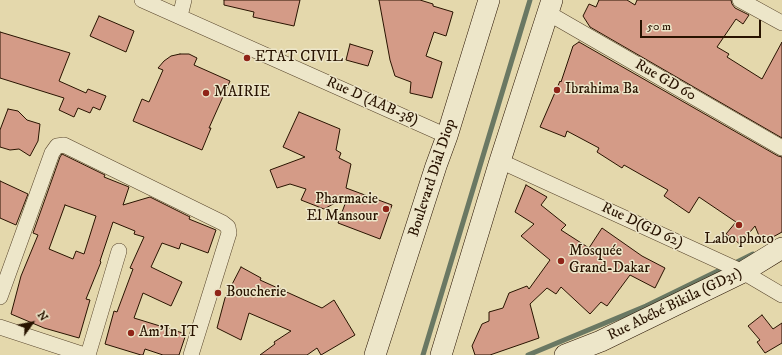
<!DOCTYPE html>
<meta charset="utf-8">
<style>
body{margin:0}
#map{position:relative;width:782px;height:355px;overflow:hidden;background:#e4d8ac;font-family:"IM FELL DW Pica",serif}
canvas{display:block}
.north{position:absolute;left:12px;top:303px;width:40px;height:40px;-webkit-text-stroke:3px #ede6c9;paint-order:stroke;rotate:57deg;font-size:11px;font-weight:700;line-height:16px;text-align:center;color:#281300}
.north::after{content:'';display:block;margin:auto;width:14px;height:18px;background:#281300;clip-path:polygon(50% 0,100% 100%,50% 72%,0 100%)}
.scale{position:absolute;left:640px;top:20px;width:121px;height:18px;box-sizing:border-box;border:2px solid #281300;border-top:0;padding-left:5px;font-size:12px;line-height:14px;white-space:nowrap;color:#281300;-webkit-text-stroke:3px #ede6c9;paint-order:stroke}
</style>
<div id="map">
<canvas width="782" height="355"></canvas>
<div class="north">N</div>
<div class="scale">50 m</div>
</div>
<script>
const ctx = document.querySelector('canvas').getContext('2d');
ctx.lineJoin = 'round';
function poly(rows) {
  const path = new Path2D();
  for (const r of rows) {
    path.moveTo(r[0], r[1]);
    for (let i = 2; i < r.length; i += 2) path.lineTo(r[i], r[i + 1]);
  }
  return path;
}
function stroke(path, color, width, dash) {
  ctx.strokeStyle = color;
  ctx.lineWidth = width;
  ctx.lineCap = dash ? 'butt' : 'round';
  ctx.setLineDash(dash || []);
  ctx.stroke(path);
}
function paint(path, color) {
  ctx.fillStyle = color;
  ctx.fill(path, 'evenodd');
}
function drawText(font, color, halo, rows, align = 'center') {
  ctx.font = font + ' "IM FELL DW Pica",serif';
  ctx.lineWidth = 3;
  ctx.setLineDash([]);
  ctx.textBaseline = 'middle';
  ctx.strokeStyle = halo;
  ctx.fillStyle = color;
  for (const [text, x, y, turn = 0] of rows) {
    ctx.save();
    ctx.translate(x, y);
    ctx.rotate((+turn || 0) * Math.PI / 180);
    ctx.textAlign = isNaN(turn) ? turn : align;
    if (halo) ctx.strokeText(text, 0, 0);
    ctx.fillText(text, 0, 0);
    ctx.restore();
  }
}
stroke(poly([
 [733,264,753,254],
 [423,355,530,0],
 [528,355,646,306,726,267]
]), '#6a7863', 5);
const building = poly([
 [224,0,300,0,294,26,253,17,254,12,224,5,224,0],
 [379,0,420,0,433,4,433,6,453,12,446,36,434,32,426,56,442,62,432,98,410,93,411,82,395,76,390,60,379,0],
 [599,0,627,0,635,5,637,0,731,0,732,4,735,8,749,15,743,24,736,19,717,47,729,54,727,57,762,79,782,42,782,138,590,27,583,16,589,4,596,7,599,0],
 [99,16,134,31,126,52,90,36,99,16],
 [0,32,70,53,59,81,86,93,88,89,106,96,100,110,93,107,90,113,78,108,74,117,59,110,64,98,0,78,0,32],
 [579,42,778,156,782,157,782,232,762,243,755,226,740,244,726,234,736,222,699,197,689,213,664,196,668,190,624,165,622,168,597,152,599,148,567,131,565,137,540,127,560,81,561,82,573,46,579,42],
 [350,44,373,51,368,66,346,60,350,44],
 [180,54,189,54,197,58,194,65,230,81,209,128,211,128,202,150,133,121,142,99,149,102,163,70,158,68,164,61,171,56,180,54],
 [8,109,18,111,27,120,40,124,38,141,30,156,19,149,10,150,0,147,0,130,8,109],
 [299,112,340,129,336,150,341,153,339,158,351,164,346,188,392,205,380,239,338,223,348,196,324,209,301,200,306,189,290,184,277,188,270,170,305,157,283,147,299,112],
 [62,154,105,175,104,177,129,187,123,205,150,197,190,217,189,219,216,230,208,253,181,243,179,249,162,243,151,267,182,282,171,306,143,293,134,318,186,334,179,355,163,355,145,349,143,355,141,355,105,344,114,311,117,312,133,269,130,268,144,237,134,234,135,231,113,222,100,261,101,262,86,299,90,300,79,338,44,328,11,314,21,276,38,235,33,233,60,157,62,154],
 [65,205,96,216,84,254,76,251,73,259,49,249,65,205],
 [0,181,28,194,16,225,0,218,0,181],
 [526,185,547,197,541,205,566,225,561,230,589,248,602,228,642,256,665,268,655,288,630,275,607,306,601,302,590,314,561,287,556,294,547,288,530,304,539,338,490,355,475,355,472,346,482,324,489,321,489,312,503,308,509,293,527,286,529,289,550,260,521,236,534,224,515,212,526,185],
 [241,267,261,278,260,280,322,308,334,300,355,335,321,355,317,348,307,355,260,355,275,344,274,342,291,331,249,313,241,340,217,328,225,298,241,267],
 [762,315,773,329,782,323,782,343,765,353,757,342,760,340,748,326,762,315]
]);
paint(building, '#d49b87');
stroke(building, '#281300', 1);
const street = poly([
 [142,0,447,136],
 [740,0,782,23],
 [548,13,782,148],
 [180,16,184,0],
 [500,161,743,272,782,295],
 [0,297,52,153,57,146,64,145,223,223,228,227,229,233,191,355],
 [0,327,85,355],
 [88,355,119,251]
]);
const secondary = poly([
 [375,355,436,166,447,136,489,0],
 [441,355,500,161,552,0],
 [565,355,601,341,743,272,782,248]
]);
stroke(street, '#57442b', 16);
stroke(secondary, '#281300', 22);
stroke(street, '#ede6c9', 15);
stroke(secondary, '#ede6c9', 21);
for (const [x, y, r, color] of [
 [247,58,4,"#8f2418"],
 [557,90,4,"#8f2418"],
 [206,93,4,"#8f2418"],
 [386,209,4,"#8f2418"],
 [739,225,4,"#8f2418"],
 [561,261,4,"#8f2418"],
 [218,293,4,"#8f2418"],
 [131,333,4,"#8f2418"]
]) {
  const dot = new Path2D();
  dot.arc(x, y, r, 0, 2 * Math.PI);
  ctx.fillStyle = color;
  ctx.fill(dot);
  stroke(dot, '#ede6c9', 1.5);
}
drawText('15px', '#281300', '#ede6c9', [
 ["ETAT CIVIL",255,58],
 ["Ibrahima Ba",565,90],
 ["MAIRIE",214,93],
 ["Pharmacie",378,200,"right"],
 ["El Mansour",378,217,"right"],
 ["Labo photo",739,240,"center"],
 ["Mosquée",569,252],
 ["Grand-Dakar",569,269],
 ["Boucherie",226,293],
 ["Am'In IT",139,333]
], 'left');
drawText('15px', '#281300', '#ede6c9', [
 ["Rue GD 60",665,81,30],
 ["Rue D (AAB-38)",372,102,24],
 ["Boulevard Dial Diop",433,178,-72],
 ["Rue D(GD 62)",642,226,25],
 ["Rue Abébé Bikila (GD31)",675,305,-26]
]);
</script>
